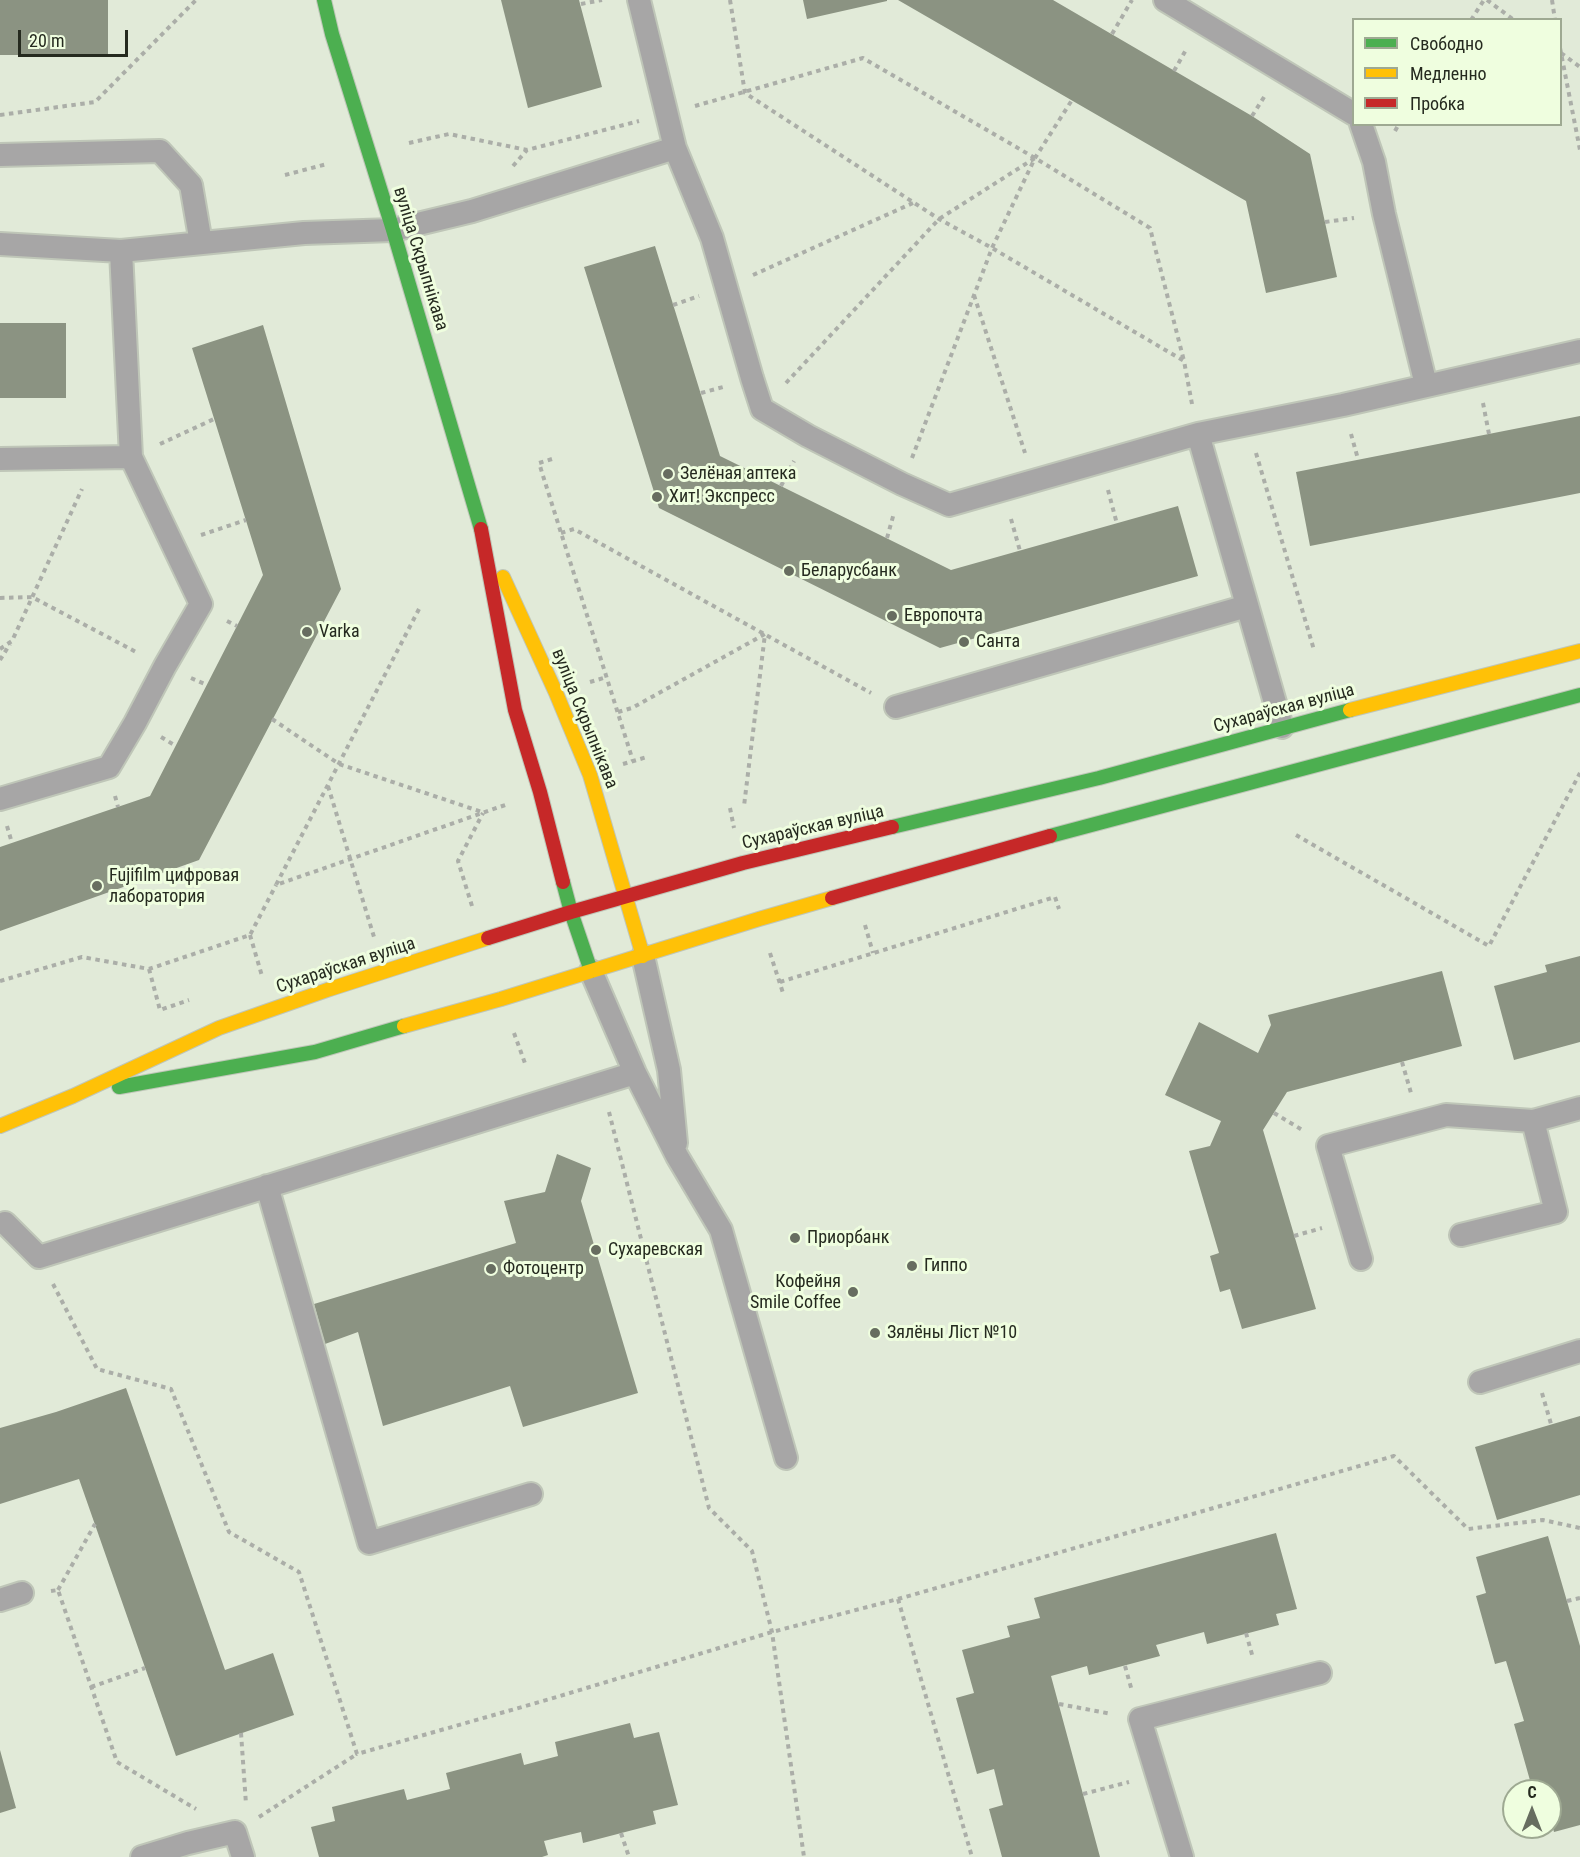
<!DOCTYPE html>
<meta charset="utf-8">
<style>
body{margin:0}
#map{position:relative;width:1580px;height:1857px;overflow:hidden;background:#e1ead8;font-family:"Roboto Condensed",sans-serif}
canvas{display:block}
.legend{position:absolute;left:1352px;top:18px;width:210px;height:108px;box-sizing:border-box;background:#effedf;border:2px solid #9ea992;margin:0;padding:8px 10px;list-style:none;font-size:18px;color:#252a1f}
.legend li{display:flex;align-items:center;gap:12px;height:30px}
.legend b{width:30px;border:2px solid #9ea992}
.north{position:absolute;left:1502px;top:1779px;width:60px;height:60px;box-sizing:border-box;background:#effedf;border:2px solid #9ea992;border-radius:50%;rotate:0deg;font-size:16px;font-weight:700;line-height:24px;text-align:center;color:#252a1f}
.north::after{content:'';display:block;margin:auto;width:21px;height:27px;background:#676d60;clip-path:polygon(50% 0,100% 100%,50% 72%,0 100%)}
.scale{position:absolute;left:18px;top:30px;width:110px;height:27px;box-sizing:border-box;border:3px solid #252a1f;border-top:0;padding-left:8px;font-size:18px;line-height:21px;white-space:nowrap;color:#252a1f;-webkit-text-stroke:4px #effedf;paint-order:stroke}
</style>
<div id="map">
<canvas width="1580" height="1857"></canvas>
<ul class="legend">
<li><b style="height:8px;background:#4caf50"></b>Свободно</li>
<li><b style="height:8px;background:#ffc107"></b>Медленно</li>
<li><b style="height:8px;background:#c62828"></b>Пробка</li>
</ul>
<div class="north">С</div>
<div class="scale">20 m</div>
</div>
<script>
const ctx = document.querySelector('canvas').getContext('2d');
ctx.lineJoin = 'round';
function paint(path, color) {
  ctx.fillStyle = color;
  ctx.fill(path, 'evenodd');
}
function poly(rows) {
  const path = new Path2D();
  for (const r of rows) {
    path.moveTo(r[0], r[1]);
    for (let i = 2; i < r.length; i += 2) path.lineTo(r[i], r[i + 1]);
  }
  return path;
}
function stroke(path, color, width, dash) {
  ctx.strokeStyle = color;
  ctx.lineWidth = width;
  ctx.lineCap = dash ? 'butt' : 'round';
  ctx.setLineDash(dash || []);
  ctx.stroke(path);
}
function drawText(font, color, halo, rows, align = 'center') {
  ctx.font = font + ' "Roboto Condensed",sans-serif';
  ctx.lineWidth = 6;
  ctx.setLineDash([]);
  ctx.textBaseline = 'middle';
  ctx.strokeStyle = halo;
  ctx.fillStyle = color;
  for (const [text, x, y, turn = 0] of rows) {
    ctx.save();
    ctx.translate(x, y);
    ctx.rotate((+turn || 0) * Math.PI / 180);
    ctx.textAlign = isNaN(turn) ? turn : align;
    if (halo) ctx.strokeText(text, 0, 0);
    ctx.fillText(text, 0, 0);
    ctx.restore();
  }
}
paint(poly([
 [0,0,108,0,108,55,0,55],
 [501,0,579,0,602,87,528,108],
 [803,0,887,0,887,1,807,19],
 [898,0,1053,0,1252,116,1310,154,1337,277,1266,293,1246,201],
 [655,246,720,456,951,570,1178,506,1198,576,940,648,659,508,584,267],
 [0,323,66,323,66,398,0,398],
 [263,325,341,589,199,860,0,931,0,847,150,796,263,575,192,348],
 [1580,416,1580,493,1310,546,1296,472],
 [1580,956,1580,1042,1514,1060,1494,986,1547,972,1545,965],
 [1442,971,1462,1046,1287,1092,1263,1130,1316,1309,1242,1329,1230,1289,1220,1292,1210,1256,1219,1253,1189,1151,1210,1146,1221,1121,1165,1095,1199,1022,1258,1053,1271,1025,1268,1015],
 [557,1154,591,1168,581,1201,638,1393,523,1427,510,1386,383,1426,358,1332,325,1344,314,1304,516,1243,504,1201,545,1192],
 [126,1388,225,1670,273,1653,294,1715,176,1756,79,1479,0,1504,0,1428,56,1412],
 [1580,1416,1580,1495,1497,1520,1475,1447],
 [1276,1533,1297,1609,1276,1614,1279,1625,1207,1644,1204,1632,1156,1645,1160,1656,1089,1675,1087,1666,1051,1676,1100,1857,1002,1857,989,1809,1003,1805,994,1769,977,1774,956,1698,974,1693,962,1650,1010,1637,1007,1626,1040,1618,1034,1598],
 [1548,1536,1580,1646,1580,1825,1554,1832,1550,1818,1550,1791,1533,1791,1514,1724,1524,1721,1506,1661,1495,1664,1476,1596,1486,1593,1476,1557],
 [630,1723,634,1738,659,1732,678,1805,653,1811,656,1824,583,1843,581,1832,544,1841,548,1855,542,1857,319,1857,311,1827,335,1821,332,1807,404,1789,407,1800,450,1789,446,1773,521,1753,524,1765,558,1756,555,1742],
 [0,1750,16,1808,0,1813]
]), '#8b9382');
const lane = poly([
 [1165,0,1354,114],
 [1361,124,1374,162,1384,214,1426,385],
 [675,148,712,238,752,378,762,409,808,436,902,484,949,505,1198,434,1343,405,1580,351],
 [0,155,160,151,191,185,201,243],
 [0,244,121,251,304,233,393,230,472,211,675,148,639,0],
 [1198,434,1282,727],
 [0,459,131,457],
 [896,707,1247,606],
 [0,799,109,767,135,723,165,666,201,604,131,457,121,251],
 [643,956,669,1070,676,1143],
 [591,971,635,1073,677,1156,721,1230,786,1458],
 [267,1186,369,1543,531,1494],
 [5,1223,39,1257,635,1073],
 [1461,1235,1556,1212,1533,1121],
 [1361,1259,1328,1146,1446,1115,1533,1121,1580,1108],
 [1480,1382,1580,1351],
 [0,1600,22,1593],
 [142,1857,188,1843,235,1832,243,1857],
 [1182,1857,1140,1719,1320,1673]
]);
const fast = poly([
 [324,0,332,34,393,230,481,529],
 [892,827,1099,778,1350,710],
 [1050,836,1580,695],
 [563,882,571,912,591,971],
 [119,1087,315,1052,404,1026]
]);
const slow = poly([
 [503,577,556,693,590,775,643,956],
 [1350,710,1580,651],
 [404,1026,501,999,759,919,832,898],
 [0,1126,73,1096,219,1028,330,989,488,938]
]);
const jam = poly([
 [481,529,515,710,540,792,563,882],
 [832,898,1050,836],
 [488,938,571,912,743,863,892,827]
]);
stroke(lane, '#bfc6b8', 26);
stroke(fast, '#bfc6b8', 16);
stroke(slow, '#bfc6b8', 16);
stroke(jam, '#bfc6b8', 16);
stroke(poly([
 [730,0,745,93,939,219,992,248,1184,361,1192,404],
 [1487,0,1514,20],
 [1552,0,1555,20],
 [581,4,602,0],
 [1471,20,1484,0],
 [1112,34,1132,0],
 [1560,48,1580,150],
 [1561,53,1580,67],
 [1174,71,1187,48],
 [695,106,863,58,1035,158,1150,228,1184,361],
 [0,115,95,102,196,0],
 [1252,116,1266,94],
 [1395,131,1399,124],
 [409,143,449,134,527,150,639,121],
 [513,166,527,150],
 [285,175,327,164],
 [1325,222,1354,218],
 [753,275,913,203],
 [974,295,1025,453],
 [673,305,699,296],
 [786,383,939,219,1035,158],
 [701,393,723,387],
 [1483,403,1489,434],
 [1351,434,1358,459],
 [160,444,214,419],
 [1256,453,1314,650],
 [912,458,992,248,1035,158,1072,100],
 [552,459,539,463,633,761],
 [781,486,794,461],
 [1108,490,1117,524],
 [1011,519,1020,551],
 [561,533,574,529,871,693],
 [201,535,246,520],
 [887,538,894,513],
 [0,598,32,597,138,653],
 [419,609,276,885,508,804],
 [227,621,237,626],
 [0,649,12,641,82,489],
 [0,660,10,644],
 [191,678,207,685],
 [590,682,607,677],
 [618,712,632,708,765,634,744,806],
 [272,719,339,764,482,812],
 [161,737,176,746],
 [623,764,647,757],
 [328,786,374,937],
 [115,796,118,807],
 [730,808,734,828],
 [7,826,12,843],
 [1296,835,1489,946,1580,773],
 [472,906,458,861,483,813],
 [865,925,873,953],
 [250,935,262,976],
 [770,953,783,993],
 [149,969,160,1010,189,1000],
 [0,981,82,957,149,969,250,935,276,885],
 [780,982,1055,897,1059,909],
 [514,1033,526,1066],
 [1402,1062,1411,1093],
 [609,1112,709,1508,752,1551,772,1632,804,1857],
 [1274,1113,1304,1131],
 [1294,1236,1322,1228],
 [53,1284,97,1369,171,1389,229,1532,299,1572,357,1754,550,1699,772,1632,898,1599,1394,1456,1468,1529,1543,1520,1580,1528],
 [1542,1393,1551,1424],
 [58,1590,95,1524],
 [51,1591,58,1590,117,1762,196,1809],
 [898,1599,972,1857],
 [1567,1601,1580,1598],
 [1246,1633,1253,1658],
 [1125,1666,1132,1691],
 [91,1687,145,1668],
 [1059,1704,1112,1714],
 [241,1733,246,1804],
 [1083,1794,1129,1782],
 [259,1817,357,1754],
 [621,1833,629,1857]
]), '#abaea8', 4, [4.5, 4.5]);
stroke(lane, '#a7a6a6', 22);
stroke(fast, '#4caf50', 14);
stroke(slow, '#ffc107', 14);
stroke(jam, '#c62828', 14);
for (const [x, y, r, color] of [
 [668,474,6,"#676d60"],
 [657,497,6,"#676d60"],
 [789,571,6,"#676d60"],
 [892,616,6,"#676d60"],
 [307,632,6,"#676d60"],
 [964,642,6,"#676d60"],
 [97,886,6,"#676d60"],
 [795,1238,6,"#676d60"],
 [596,1250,6,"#676d60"],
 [912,1266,6,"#676d60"],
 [491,1269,6,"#676d60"],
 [853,1292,6,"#676d60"],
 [875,1333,6,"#676d60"]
]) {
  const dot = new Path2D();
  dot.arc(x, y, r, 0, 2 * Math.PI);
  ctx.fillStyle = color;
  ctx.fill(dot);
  stroke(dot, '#effedf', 2);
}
drawText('18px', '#252a1f', '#effedf', [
 ["вуліца Скрыпнікава",420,259,73],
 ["Сухараўская вуліца",1284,709,-15],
 ["вуліца Скрыпнікава",584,719,68],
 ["Сухараўская вуліца",813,828,-13],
 ["Сухараўская вуліца",346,966,-18]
]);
drawText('18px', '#252a1f', '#effedf', [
 ["Зелёная аптека",680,474],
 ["Хит! Экспресс",669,497],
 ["Беларусбанк",801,571],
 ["Европочта",904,616],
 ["Varka",319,632],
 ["Санта",976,642],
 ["Fujifilm цифровая",109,876],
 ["лаборатория",109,897],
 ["Приорбанк",807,1238],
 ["Сухаревская",608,1250],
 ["Гиппо",924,1266],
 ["Фотоцентр",503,1269],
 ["Кофейня",841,1282,"right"],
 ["Smile Coffee",841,1303,"right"],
 ["Зялёны Ліст №10",887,1333]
], 'left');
</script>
